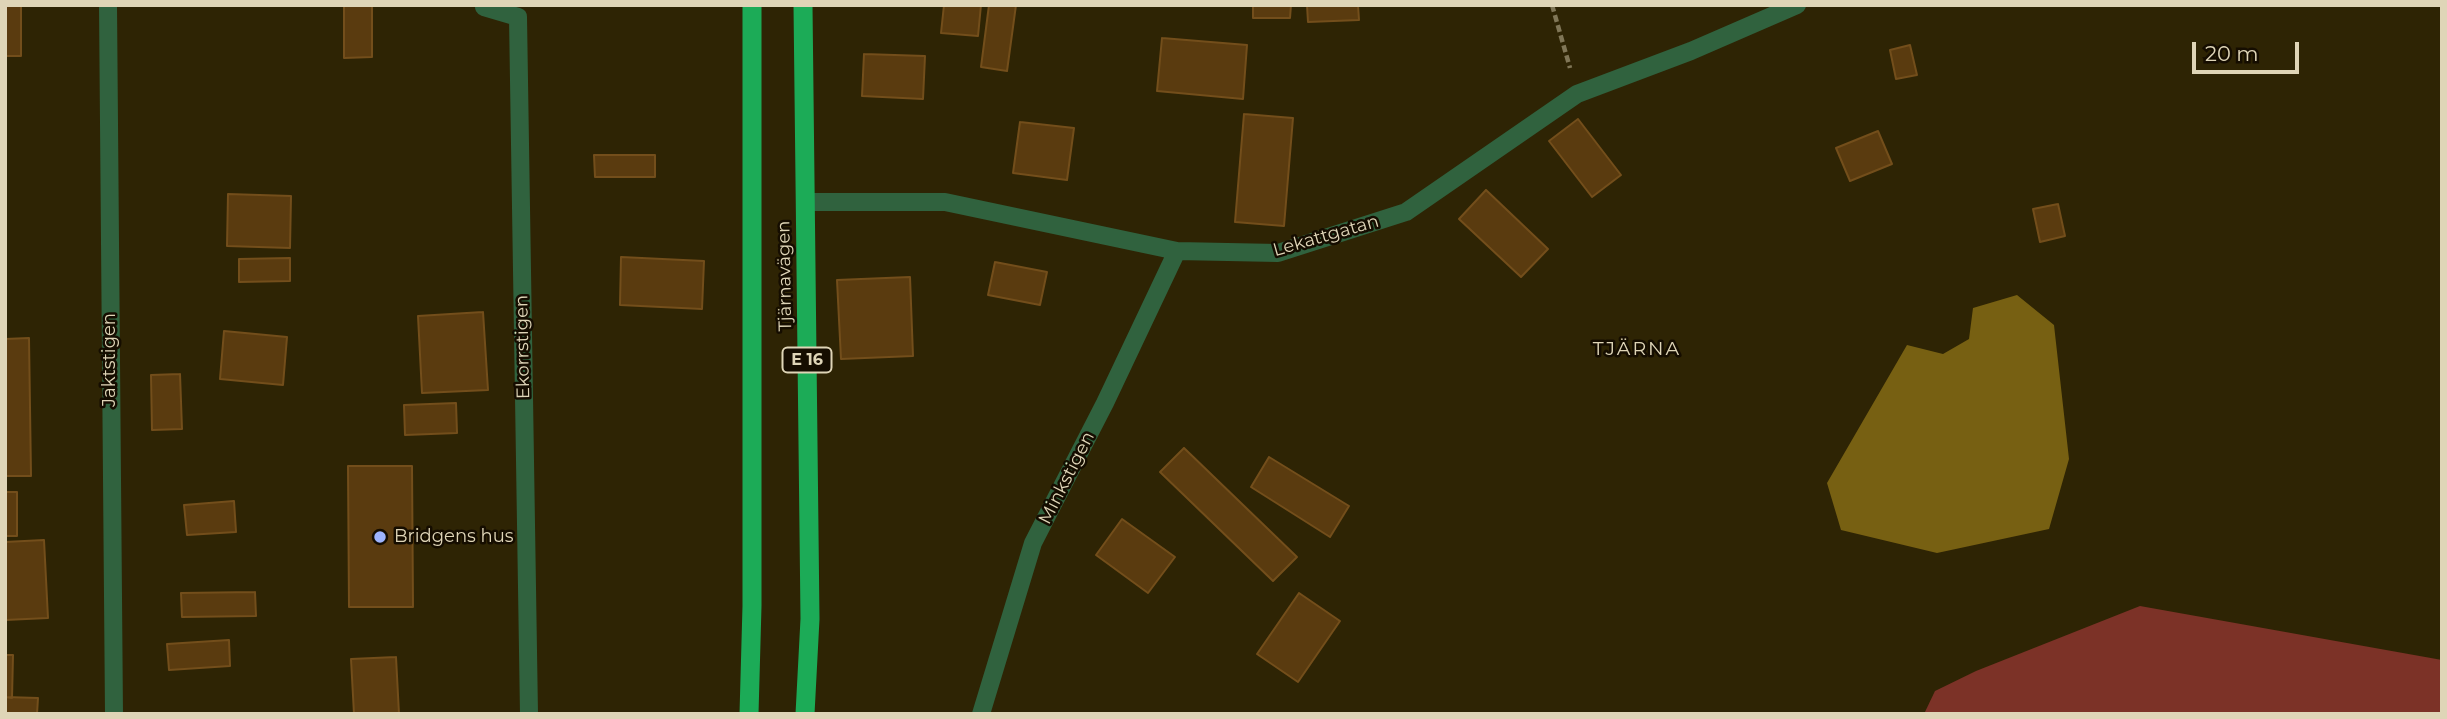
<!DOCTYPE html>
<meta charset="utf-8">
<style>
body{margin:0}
#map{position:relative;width:2447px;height:719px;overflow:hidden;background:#2e2404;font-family:Montserrat,sans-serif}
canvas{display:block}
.frame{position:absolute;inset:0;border:7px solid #dfd5b7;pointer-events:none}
.scale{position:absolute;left:2192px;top:42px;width:107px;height:32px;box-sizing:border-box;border:4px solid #dfd5b7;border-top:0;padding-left:9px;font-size:21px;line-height:24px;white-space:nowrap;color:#dfd5b7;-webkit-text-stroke:5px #150d00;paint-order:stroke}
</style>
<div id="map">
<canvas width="2447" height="719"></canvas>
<div class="frame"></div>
<div class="scale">20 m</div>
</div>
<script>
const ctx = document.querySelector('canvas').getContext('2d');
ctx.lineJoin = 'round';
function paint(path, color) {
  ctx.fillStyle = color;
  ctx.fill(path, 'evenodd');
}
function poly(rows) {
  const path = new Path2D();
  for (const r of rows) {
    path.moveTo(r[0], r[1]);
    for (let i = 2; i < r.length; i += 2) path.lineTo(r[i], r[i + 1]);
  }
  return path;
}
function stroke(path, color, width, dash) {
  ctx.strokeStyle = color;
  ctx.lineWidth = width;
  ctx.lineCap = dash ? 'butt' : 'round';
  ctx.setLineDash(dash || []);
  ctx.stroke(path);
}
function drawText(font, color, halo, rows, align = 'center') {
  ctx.font = font + ' Montserrat,sans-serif';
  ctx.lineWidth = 5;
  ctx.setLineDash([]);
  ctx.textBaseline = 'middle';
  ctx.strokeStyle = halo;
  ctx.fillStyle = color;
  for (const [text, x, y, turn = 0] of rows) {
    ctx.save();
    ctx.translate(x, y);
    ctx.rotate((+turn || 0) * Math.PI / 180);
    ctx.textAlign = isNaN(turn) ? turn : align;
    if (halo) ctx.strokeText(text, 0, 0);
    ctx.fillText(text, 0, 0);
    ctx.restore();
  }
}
paint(poly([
 [2140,606,2442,660,2442,714,1924,714,1935,691,1976,671]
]), '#7c3227');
paint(poly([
 [2017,295,2054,325,2069,459,2049,529,1937,553,1841,530,1827,483,1907,345,1943,354,1969,339,1973,308]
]), '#776012');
const building = poly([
 [5,5,21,5,21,56,5,56,5,5],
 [344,5,372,5,372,57,344,58,344,5],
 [944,5,981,5,978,36,941,33,944,5],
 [989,5,1016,5,1007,71,981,67,989,5],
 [1253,5,1291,5,1290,18,1253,18,1253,5],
 [1307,5,1358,5,1359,20,1308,22,1307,5],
 [1162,38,1247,45,1243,99,1157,91,1162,38],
 [1910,45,1917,75,1896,79,1890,50,1910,45],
 [864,54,925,56,923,99,862,96,864,54],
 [1244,114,1293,118,1284,226,1235,222,1244,114],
 [1578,119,1621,175,1592,197,1549,141,1578,119],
 [1020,122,1074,128,1067,180,1013,173,1020,122],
 [1878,131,1892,164,1850,181,1836,148,1878,131],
 [594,155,655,155,655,177,595,177,594,155],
 [1486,190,1548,249,1521,277,1459,219,1486,190],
 [228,194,291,196,290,248,227,246,228,194],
 [2058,204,2065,236,2040,242,2033,209,2058,204],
 [621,257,704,261,702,309,620,305,621,257],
 [290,258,290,281,239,282,239,259,290,258],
 [995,262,1047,272,1040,305,988,295,995,262],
 [910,277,913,356,841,359,837,280,910,277],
 [483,312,488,390,422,393,418,316,483,312],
 [224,331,287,337,283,385,220,379,224,331],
 [29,338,31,476,5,476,5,339,29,338],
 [180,374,182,429,152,430,151,375,180,374],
 [456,403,457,433,405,435,404,405,456,403],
 [1184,448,1297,557,1273,581,1160,472,1184,448],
 [1269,457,1349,506,1330,537,1251,487,1269,457],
 [348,466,412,466,413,607,349,607,348,466],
 [5,492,17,492,17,536,5,536,5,492],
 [234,501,236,532,187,535,184,505,234,501],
 [1122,519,1175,557,1148,593,1096,555,1122,519],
 [44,540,48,618,5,620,5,542,44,540],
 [255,592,256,616,182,617,181,593,255,592],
 [1299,593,1340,621,1298,682,1257,654,1299,593],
 [229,640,230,666,169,670,167,644,229,640],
 [5,655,13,655,12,698,5,697,5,655],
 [396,657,399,714,354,714,351,659,396,657],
 [5,697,38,698,37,714,5,714,5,697]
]);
paint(building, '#5a3b0f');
stroke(building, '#734e1b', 2);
stroke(poly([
 [1552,5,1570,68]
]), '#807657', 4.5, [7, 3.5]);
stroke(poly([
 [108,5,114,714],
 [484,7,518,17,529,714],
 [806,202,945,202,1177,251,1278,253,1406,212,1577,94,1691,51,1797,5],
 [981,714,1033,543,1105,403,1177,251]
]), '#30623e', 18);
stroke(poly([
 [803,5,810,619,805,714],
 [749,714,752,606,752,5]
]), '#1cab57', 19);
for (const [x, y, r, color] of [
 [380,537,7,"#9eb4fd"]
]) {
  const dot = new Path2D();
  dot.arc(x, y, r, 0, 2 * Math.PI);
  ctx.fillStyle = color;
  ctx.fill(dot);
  stroke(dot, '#150d00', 2.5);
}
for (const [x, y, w] of [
 [807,360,49]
]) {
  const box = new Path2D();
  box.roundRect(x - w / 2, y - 12.5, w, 25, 5);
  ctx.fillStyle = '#150d00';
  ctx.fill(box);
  stroke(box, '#dfd5b7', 2);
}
drawText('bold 16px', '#dfd5b7', null, [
 ["E 16",807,360]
]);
drawText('18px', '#dfd5b7', '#150d00', [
 ["Lekattgatan",1326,236,-16],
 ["Tjärnavägen",785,276,-91],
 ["Ekorrstigen",523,347,-91],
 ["Jaktstigen",110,360,-90],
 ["Minkstigen",1067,478,-63]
]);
drawText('18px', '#dfd5b7', '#150d00', [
 ["Bridgens hus",394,537]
], 'left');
ctx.letterSpacing = '2px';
drawText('19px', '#dfd5b7', '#150d00', [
 ["TJÄRNA",1637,349]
]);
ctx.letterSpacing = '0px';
</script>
